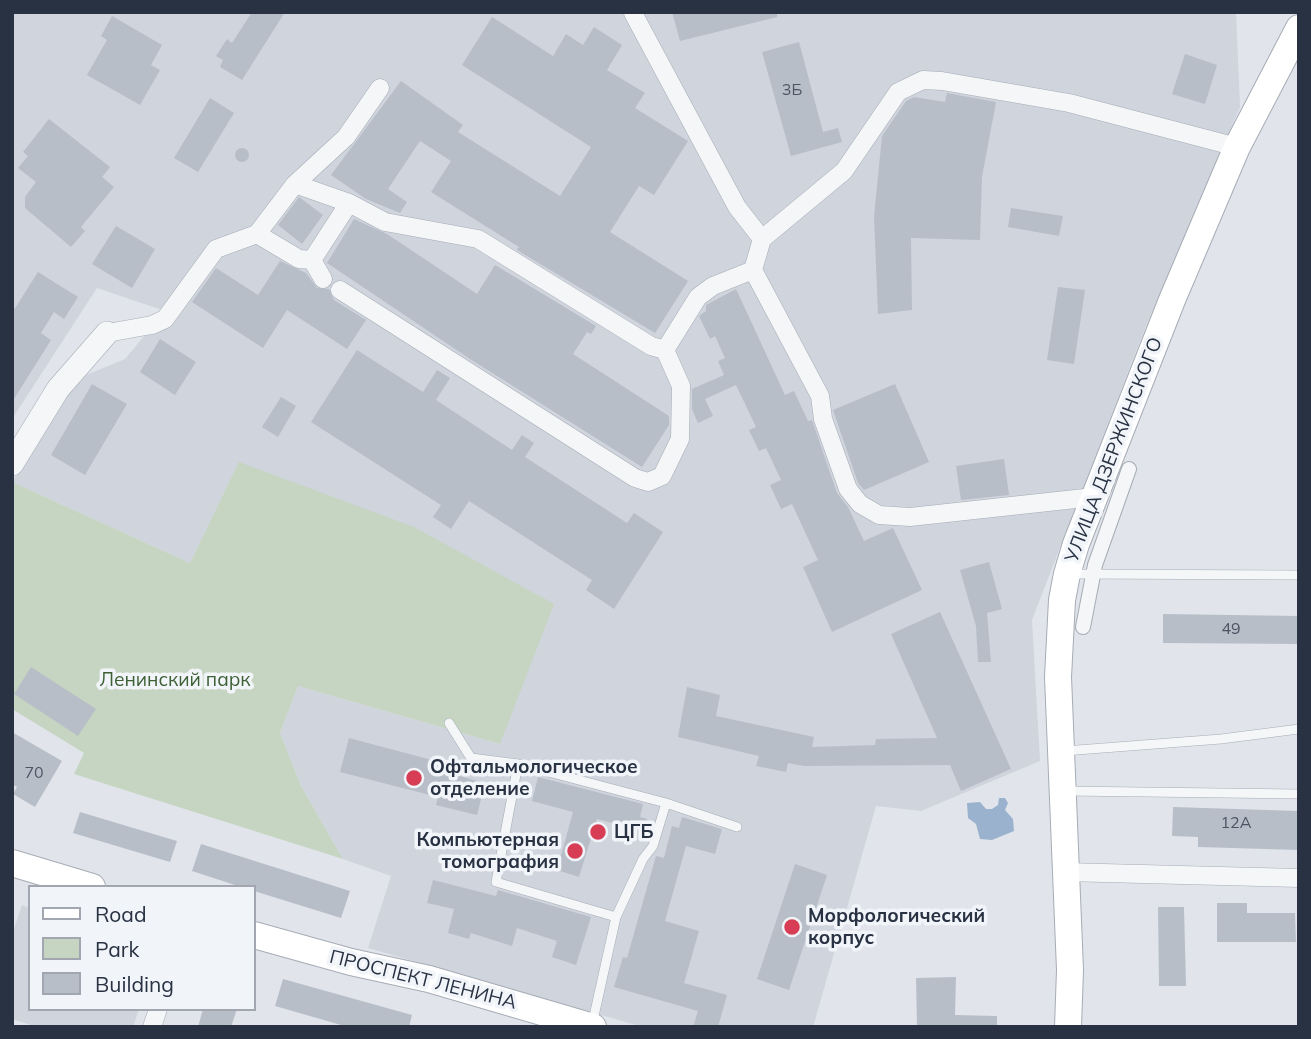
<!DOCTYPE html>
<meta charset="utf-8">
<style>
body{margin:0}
#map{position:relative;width:1311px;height:1039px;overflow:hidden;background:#e1e5eb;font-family:Mulish,sans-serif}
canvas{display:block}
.frame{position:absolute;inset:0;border:14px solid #283243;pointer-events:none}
.legend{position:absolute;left:28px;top:885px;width:228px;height:126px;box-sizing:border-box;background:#f1f4f8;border:2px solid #a1a6b0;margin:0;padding:9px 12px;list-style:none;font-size:21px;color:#283243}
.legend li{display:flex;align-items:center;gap:14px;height:35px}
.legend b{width:35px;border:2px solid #a1a6b0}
</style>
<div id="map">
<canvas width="1311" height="1039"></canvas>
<div class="frame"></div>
<ul class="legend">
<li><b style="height:9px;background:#fff"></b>Road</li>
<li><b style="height:19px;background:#c6d5c1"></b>Park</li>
<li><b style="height:19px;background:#b8bec8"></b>Building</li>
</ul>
</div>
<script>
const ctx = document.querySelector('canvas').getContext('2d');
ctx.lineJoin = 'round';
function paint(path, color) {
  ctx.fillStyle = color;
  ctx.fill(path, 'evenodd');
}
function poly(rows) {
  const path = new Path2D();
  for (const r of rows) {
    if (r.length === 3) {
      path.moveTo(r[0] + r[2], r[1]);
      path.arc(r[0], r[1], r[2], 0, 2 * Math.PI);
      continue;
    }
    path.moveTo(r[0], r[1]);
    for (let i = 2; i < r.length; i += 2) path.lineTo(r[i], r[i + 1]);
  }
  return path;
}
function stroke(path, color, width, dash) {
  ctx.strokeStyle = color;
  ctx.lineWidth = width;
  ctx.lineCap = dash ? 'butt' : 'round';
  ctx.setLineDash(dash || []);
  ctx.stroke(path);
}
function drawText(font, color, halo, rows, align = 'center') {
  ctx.font = font + ' Mulish,sans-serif';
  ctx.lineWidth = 7;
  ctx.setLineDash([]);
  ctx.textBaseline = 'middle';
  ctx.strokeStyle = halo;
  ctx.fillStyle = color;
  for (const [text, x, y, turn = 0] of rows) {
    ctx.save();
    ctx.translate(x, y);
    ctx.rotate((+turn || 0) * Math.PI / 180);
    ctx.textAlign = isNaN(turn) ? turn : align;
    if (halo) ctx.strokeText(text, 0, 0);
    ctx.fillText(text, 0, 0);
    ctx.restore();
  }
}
paint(poly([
 [12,12,1236,12,1240,107,1146,326,1032,620,1040,761,921,811,876,806,813,1027,643,1027,368,948,391,876,343,859,301,786,280,733,298,686,500,744,239,463,190,563,12,482,79,378,125,359,165,311,97,288,12,419],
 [22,905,30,908,30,1009,139,1009,133,1027,37,1027,12,1019,12,935]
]), '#cfd4dd');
paint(poly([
 [239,462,414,527,554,604,500,744,298,686,280,733,301,786,343,859,74,774,84,753,12,709,12,482,190,563]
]), '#c6d5c1');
paint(poly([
 [999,798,1005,798,1008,803,1005,810,1013,819,1014,831,992,840,980,839,976,824,968,818,967,803,980,802,986,809,992,809,998,805]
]), '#9ab2cd');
paint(poly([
 [252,12,285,12,242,80,220,67,223,60,216,56,227,39,232,43],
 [672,12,777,12,777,17,680,41],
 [112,16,162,45,151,65,160,70,140,105,87,75,107,40,101,36],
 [492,17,553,56,566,34,583,45,594,27,622,45,607,70,645,93,635,108,688,141,654,195,639,186,610,232,688,281,655,333,517,250,519,247,431,192,451,161,420,141,388,189,407,202,400,213,366,199,331,175,401,81,463,125,458,132,560,196,591,147,462,65],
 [799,42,823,132,838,128,842,142,791,156,762,52],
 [1185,54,1217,65,1205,104,1172,94],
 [947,93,996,102,982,177,980,240,911,238,912,310,878,314,874,217,882,136,906,101,914,97,945,102],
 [210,98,234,113,198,172,174,158],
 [49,119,110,167,102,177,114,187,81,227,85,231,71,247,25,208,25,197,36,182,18,168,28,156,23,152],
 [242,155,7],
 [299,197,323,215,302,244,278,225],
 [1011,208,1063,216,1059,236,1008,227],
 [354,219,387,234,477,294,495,265,596,326,591,334,587,332,573,354,669,416,669,425,642,467,470,359,327,263],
 [116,226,155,249,132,288,92,264],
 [280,261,306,273,317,288,329,289,334,300,366,320,347,349,287,310,263,348,192,302,216,268,258,295],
 [38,272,78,297,64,319,54,312,41,333,51,340,12,402,12,313],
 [1058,287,1085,290,1074,364,1047,360],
 [736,289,785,395,794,391,808,421,812,420,837,493,848,507,864,541,893,528,922,590,832,632,803,567,818,560,792,504,781,509,770,485,781,480,766,448,759,451,749,430,756,427,736,385,705,399,713,416,698,423,692,409,692,389,724,375,718,361,725,358,715,336,710,339,699,316,706,311,706,305],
 [160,339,196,362,175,395,140,372],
 [357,350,423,392,437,370,450,378,436,400,512,450,522,435,534,443,525,457,627,523,634,513,663,532,614,609,586,590,592,580,469,501,451,529,433,517,441,505,311,422],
 [92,384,127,404,85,475,51,455],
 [895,384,929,462,864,490,858,483,833,410],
 [281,397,296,406,278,437,262,427],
 [1004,459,1009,495,961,500,956,466],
 [989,562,1002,609,987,613,991,662,978,662,976,626,960,570],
 [940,612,1011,769,961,791,950,765,804,766,788,763,786,772,756,766,759,756,678,737,687,687,720,695,716,716,814,737,812,747,875,745,876,739,937,738,891,634],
 [1163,614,1299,616,1299,644,1163,643],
 [31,667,96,709,78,736,14,694],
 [12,732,62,761,35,807,13,794,17,787,12,784],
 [349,738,447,764,445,772,485,783,477,815,436,805,438,797,340,772],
 [538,777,643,804,640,817,647,819,644,831,597,819,579,877,557,870,573,812,532,801],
 [1173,807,1299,811,1299,850,1198,847,1198,837,1172,836],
 [80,812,177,841,170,862,73,833],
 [682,817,722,829,715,854,686,846,665,921,699,931,684,983,727,995,718,1027,693,1027,698,1011,614,987,623,957,627,958,656,856,664,858,672,826,679,828],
 [201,844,350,891,341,918,254,891,254,887,241,887,192,871],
 [795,864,827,875,789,990,757,979],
 [433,880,496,896,498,890,591,917,576,965,552,957,557,941,517,928,512,946,471,933,469,939,448,933,454,909,427,903],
 [1217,903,1247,903,1247,913,1295,913,1296,942,1217,942],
 [1158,907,1184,907,1186,986,1159,986],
 [956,977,955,1015,997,1016,997,1027,917,1027,916,978],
 [283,979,412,1015,409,1027,348,1027,275,1006],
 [203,1009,237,1009,231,1027,198,1027]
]), '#b8bec8');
const service = poly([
 [1070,574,1299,575],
 [449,723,471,758,518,764],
 [1064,751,1221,739,1299,729],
 [1066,791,1299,794],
 [616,917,496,882,518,764,666,803],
 [592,1025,616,917,643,859,653,846,666,803,737,827]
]);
const pedestrian = poly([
 [1083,627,1095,565,1129,469]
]);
const minor = poly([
 [633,13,737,207,762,239],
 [295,184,349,203,385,222,478,239,651,346,665,350,698,297,713,286,753,270,762,239,844,171,898,92,923,80,942,81,1069,103,1237,147],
 [257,234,299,259,312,260,349,203],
 [312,260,323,279],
 [753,270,820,396,823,419,848,489,860,504,879,515,910,517,1094,497],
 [340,290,635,478,648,482,662,476,680,439,681,386,665,350],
 [107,333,152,325,165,319,216,249,257,234,295,184,346,137,380,88],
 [1064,872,1299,878],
 [152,1027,158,1009]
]);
const tertiary = poly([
 [12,464,58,389,107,333]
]);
const secondary = poly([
 [12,863,92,887],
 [254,935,351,962,429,979,593,1027],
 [1068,1027,1070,970,1058,677,1062,600,1067,574,1076,544,1172,300,1237,147,1299,28]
]);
stroke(service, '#a6acb5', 10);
stroke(pedestrian, '#a6acb5', 16);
stroke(minor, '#a6acb5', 19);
stroke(tertiary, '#a6acb5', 24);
stroke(secondary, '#a6acb5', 28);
stroke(service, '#f4f6f8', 9);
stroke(pedestrian, '#f4f6f8', 14);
stroke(minor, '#f4f6f8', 18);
stroke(tertiary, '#f4f6f8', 23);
stroke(secondary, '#fff', 26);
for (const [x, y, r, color] of [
 [414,778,9,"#d73e55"],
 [598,832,9,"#d73e55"],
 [575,851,9,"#d73e55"],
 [792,927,9,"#d73e55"]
]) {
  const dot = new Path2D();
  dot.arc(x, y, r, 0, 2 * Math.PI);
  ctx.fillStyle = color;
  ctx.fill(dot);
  stroke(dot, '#f1f4f8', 2.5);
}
drawText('16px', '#4c5564', null, [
 ["3Б",792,90],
 ["49",1231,629],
 ["70",34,773],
 ["12А",1236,823]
]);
drawText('19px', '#283243', '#f1f4f8', [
 ["УЛИЦА ДЗЕРЖИНСКОГО",1114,450,-69],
 ["ПРОСПЕКТ ЛЕНИНА",423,980,14]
]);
drawText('19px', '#3d6034', '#f1f4f8', [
 ["Ленинский парк",175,680]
]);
drawText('bold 19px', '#283243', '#f1f4f8', [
 ["Офтальмологическое",430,767],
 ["отделение",430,789],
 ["ЦГБ",614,832],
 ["Компьютерная",559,840,"right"],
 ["томография",559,862,"right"],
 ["Морфологический",808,916],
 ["корпус",808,938]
], 'left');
</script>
